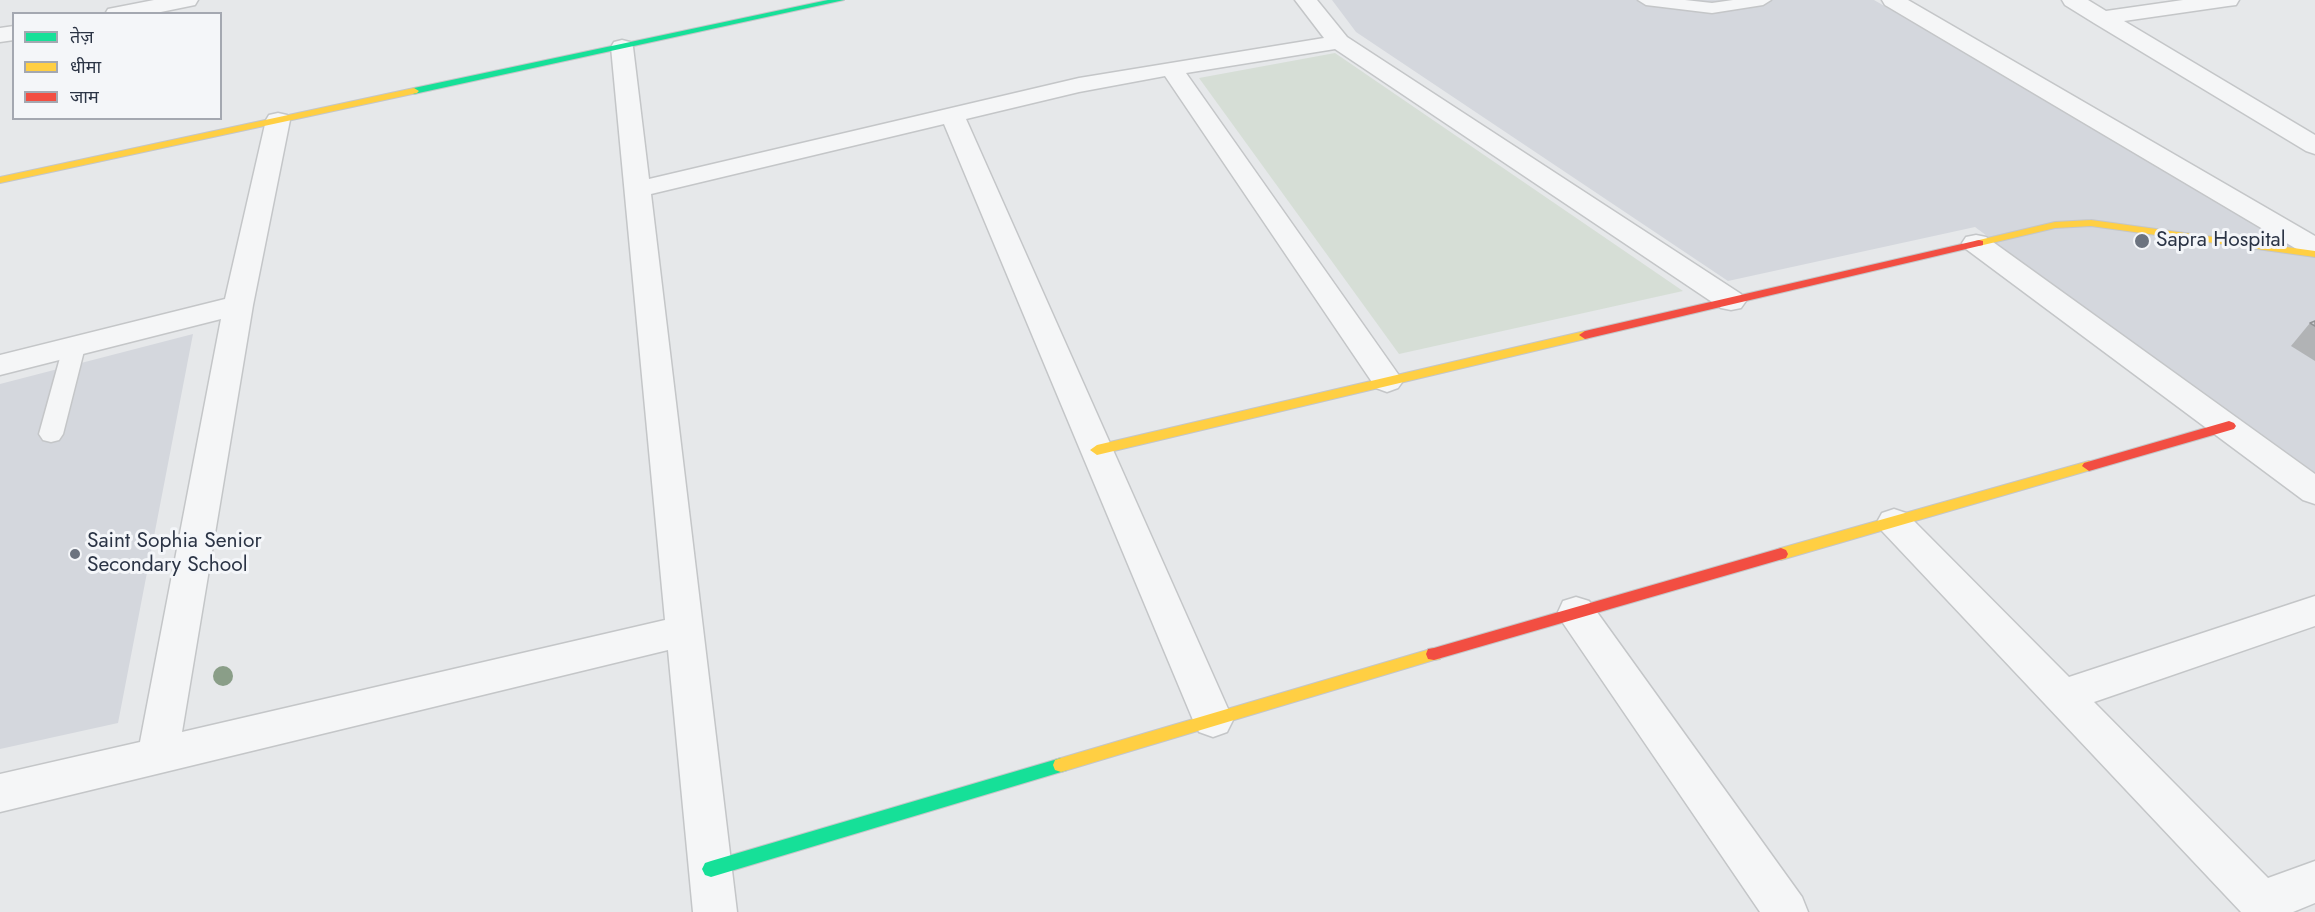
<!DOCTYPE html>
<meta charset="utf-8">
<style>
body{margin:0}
#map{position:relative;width:2315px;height:912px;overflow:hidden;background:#e6e8ea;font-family:Jost,"Noto Sans Devanagari",sans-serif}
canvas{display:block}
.legend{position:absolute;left:12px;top:12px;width:210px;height:108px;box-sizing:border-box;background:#f4f6f9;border:2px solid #a4a8b1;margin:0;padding:8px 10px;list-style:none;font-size:18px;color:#2b3445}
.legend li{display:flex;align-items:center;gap:12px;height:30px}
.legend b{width:30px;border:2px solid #a4a8b1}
</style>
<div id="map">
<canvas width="2315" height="912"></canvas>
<ul class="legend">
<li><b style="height:8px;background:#16e098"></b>तेज़</li>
<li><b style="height:8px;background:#ffcf43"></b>धीमा</li>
<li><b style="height:8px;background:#f24e42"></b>जाम</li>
</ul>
</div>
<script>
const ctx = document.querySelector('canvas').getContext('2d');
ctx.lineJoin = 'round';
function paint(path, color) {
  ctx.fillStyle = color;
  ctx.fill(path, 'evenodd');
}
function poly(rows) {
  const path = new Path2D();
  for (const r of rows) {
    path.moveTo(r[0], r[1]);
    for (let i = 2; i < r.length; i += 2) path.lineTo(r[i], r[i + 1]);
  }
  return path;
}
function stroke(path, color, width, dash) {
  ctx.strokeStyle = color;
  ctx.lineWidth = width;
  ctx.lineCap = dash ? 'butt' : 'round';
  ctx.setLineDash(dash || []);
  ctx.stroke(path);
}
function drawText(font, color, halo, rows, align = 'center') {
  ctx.font = font + ' Jost,sans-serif';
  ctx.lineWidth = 6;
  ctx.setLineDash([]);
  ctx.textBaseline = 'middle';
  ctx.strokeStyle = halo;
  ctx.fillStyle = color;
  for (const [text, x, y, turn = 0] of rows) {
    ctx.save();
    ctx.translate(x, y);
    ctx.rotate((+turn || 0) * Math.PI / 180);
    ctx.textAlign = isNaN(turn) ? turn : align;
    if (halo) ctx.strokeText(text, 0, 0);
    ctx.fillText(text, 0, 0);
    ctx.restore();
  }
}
paint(poly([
 [1332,0,1874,0,2315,255,2315,481,1975,227,1728,281,1356,32],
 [193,334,118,723,0,749,0,384]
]), '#d4d7dd');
paint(poly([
 [1335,53,1683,291,1399,354,1199,78]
]), '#d6ded6');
const lane = poly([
 [1638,0,1685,0,1712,3,1733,0,1771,0,1763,5,1712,13,1646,5,1638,0],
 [74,340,82,342,85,347,63,434,59,440,51,442,43,440,39,434,63,347,66,342,74,340]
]);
const street = poly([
 [154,0,198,0,195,5,151,14,105,14,108,9,154,0],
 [1295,0,1317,0,1347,37,1741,294,1746,301,1741,308,1731,310,1721,308,1335,49,1186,73,1398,374,1403,381,1398,388,1387,392,1376,388,1165,76,1079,92,966,119,1233,720,1227,732,1213,737,1199,732,1193,720,944,124,651,194,737,912,693,912,668,650,0,812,0,774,140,742,221,319,0,375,0,355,225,299,266,120,269,115,278,113,287,115,290,120,253,305,182,732,665,620,611,47,614,42,622,40,630,42,633,47,649,179,1079,78,1324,38,1295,0],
 [1882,0,1908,0,2315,236,2315,256,2305,254,1885,5,1882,0],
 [2062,0,2088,0,2106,11,2183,0,2239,0,2236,5,2228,6,2124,21,2315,135,2315,154,2306,151,2094,23,2065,5,2062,0],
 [14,26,14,40,0,42,0,28,14,26],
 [1976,235,1986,237,2315,474,2315,504,2303,500,1966,249,1962,243,1966,237,1976,235],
 [1894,509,1906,513,2069,677,2315,596,2315,626,2094,702,2268,878,2315,861,2315,903,2293,912,2241,912,1882,531,1877,522,1882,513,1894,509],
 [1576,597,1589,601,1802,897,1808,912,1760,912,1563,623,1558,612,1563,601,1576,597]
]);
const fast = poly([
 [828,0,844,0,414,94,409,91,414,88,828,0],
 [1061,758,1067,760,1069,765,1067,770,1061,772,711,877,705,875,702,869,705,863,711,861,1061,758]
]);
const slow = poly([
 [414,88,419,91,417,93,0,183,0,177,414,88],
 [2091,220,2315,251,2315,257,2091,226,2055,228,1979,246,1973,243,1975,241,2055,222,2091,220],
 [1585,331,1589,332,1591,335,1589,338,1097,455,1090,450,1097,445,1585,331],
 [2089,461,2094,463,2096,466,2094,469,1781,560,1776,558,1774,554,1776,550,1781,548,2089,461],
 [1434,648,1440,649,1442,654,1440,659,1434,660,1061,772,1055,770,1053,765,1055,760,1061,758,1434,648]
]);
const jam = poly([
 [1979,240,1983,241,1983,245,1585,339,1579,335,1585,331,1979,240],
 [2229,421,2234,423,2236,426,2234,429,2089,471,2082,466,2084,463,2229,421],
 [1781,548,1786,550,1788,554,1786,558,1434,660,1428,659,1426,654,1428,649,1434,648,1781,548]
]);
stroke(lane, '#c4c6c8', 3);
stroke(street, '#c4c6c8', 3);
stroke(fast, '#c4c6c8', 2);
stroke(slow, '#c4c6c8', 2);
stroke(jam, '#c4c6c8', 2);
paint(lane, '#f5f6f7');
paint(street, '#f5f6f7');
paint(fast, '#16e098');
paint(slow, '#ffcf43');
paint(jam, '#f24e42');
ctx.fillStyle = '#8a9e88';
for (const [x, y] of [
 [223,676]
]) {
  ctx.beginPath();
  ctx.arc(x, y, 10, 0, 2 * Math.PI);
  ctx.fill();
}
paint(poly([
 [2315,321,2315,361,2291,346,2310,323]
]), '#b1b3b5');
const building = poly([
 [2315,321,2315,326,2310,323,2315,321]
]);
paint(building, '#ced0d3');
stroke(building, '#909294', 1.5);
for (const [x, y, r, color] of [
 [2142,241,8,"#6c737f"],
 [75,554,6,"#6c737f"]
]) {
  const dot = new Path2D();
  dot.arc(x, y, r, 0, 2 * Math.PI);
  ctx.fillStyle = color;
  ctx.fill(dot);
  stroke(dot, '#f4f6f9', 2);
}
drawText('21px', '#2b3445', '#f4f6f9', [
 ["Sapra Hospital",2156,241],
 ["Saint Sophia Senior",87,542],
 ["Secondary School",87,566]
], 'left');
</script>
